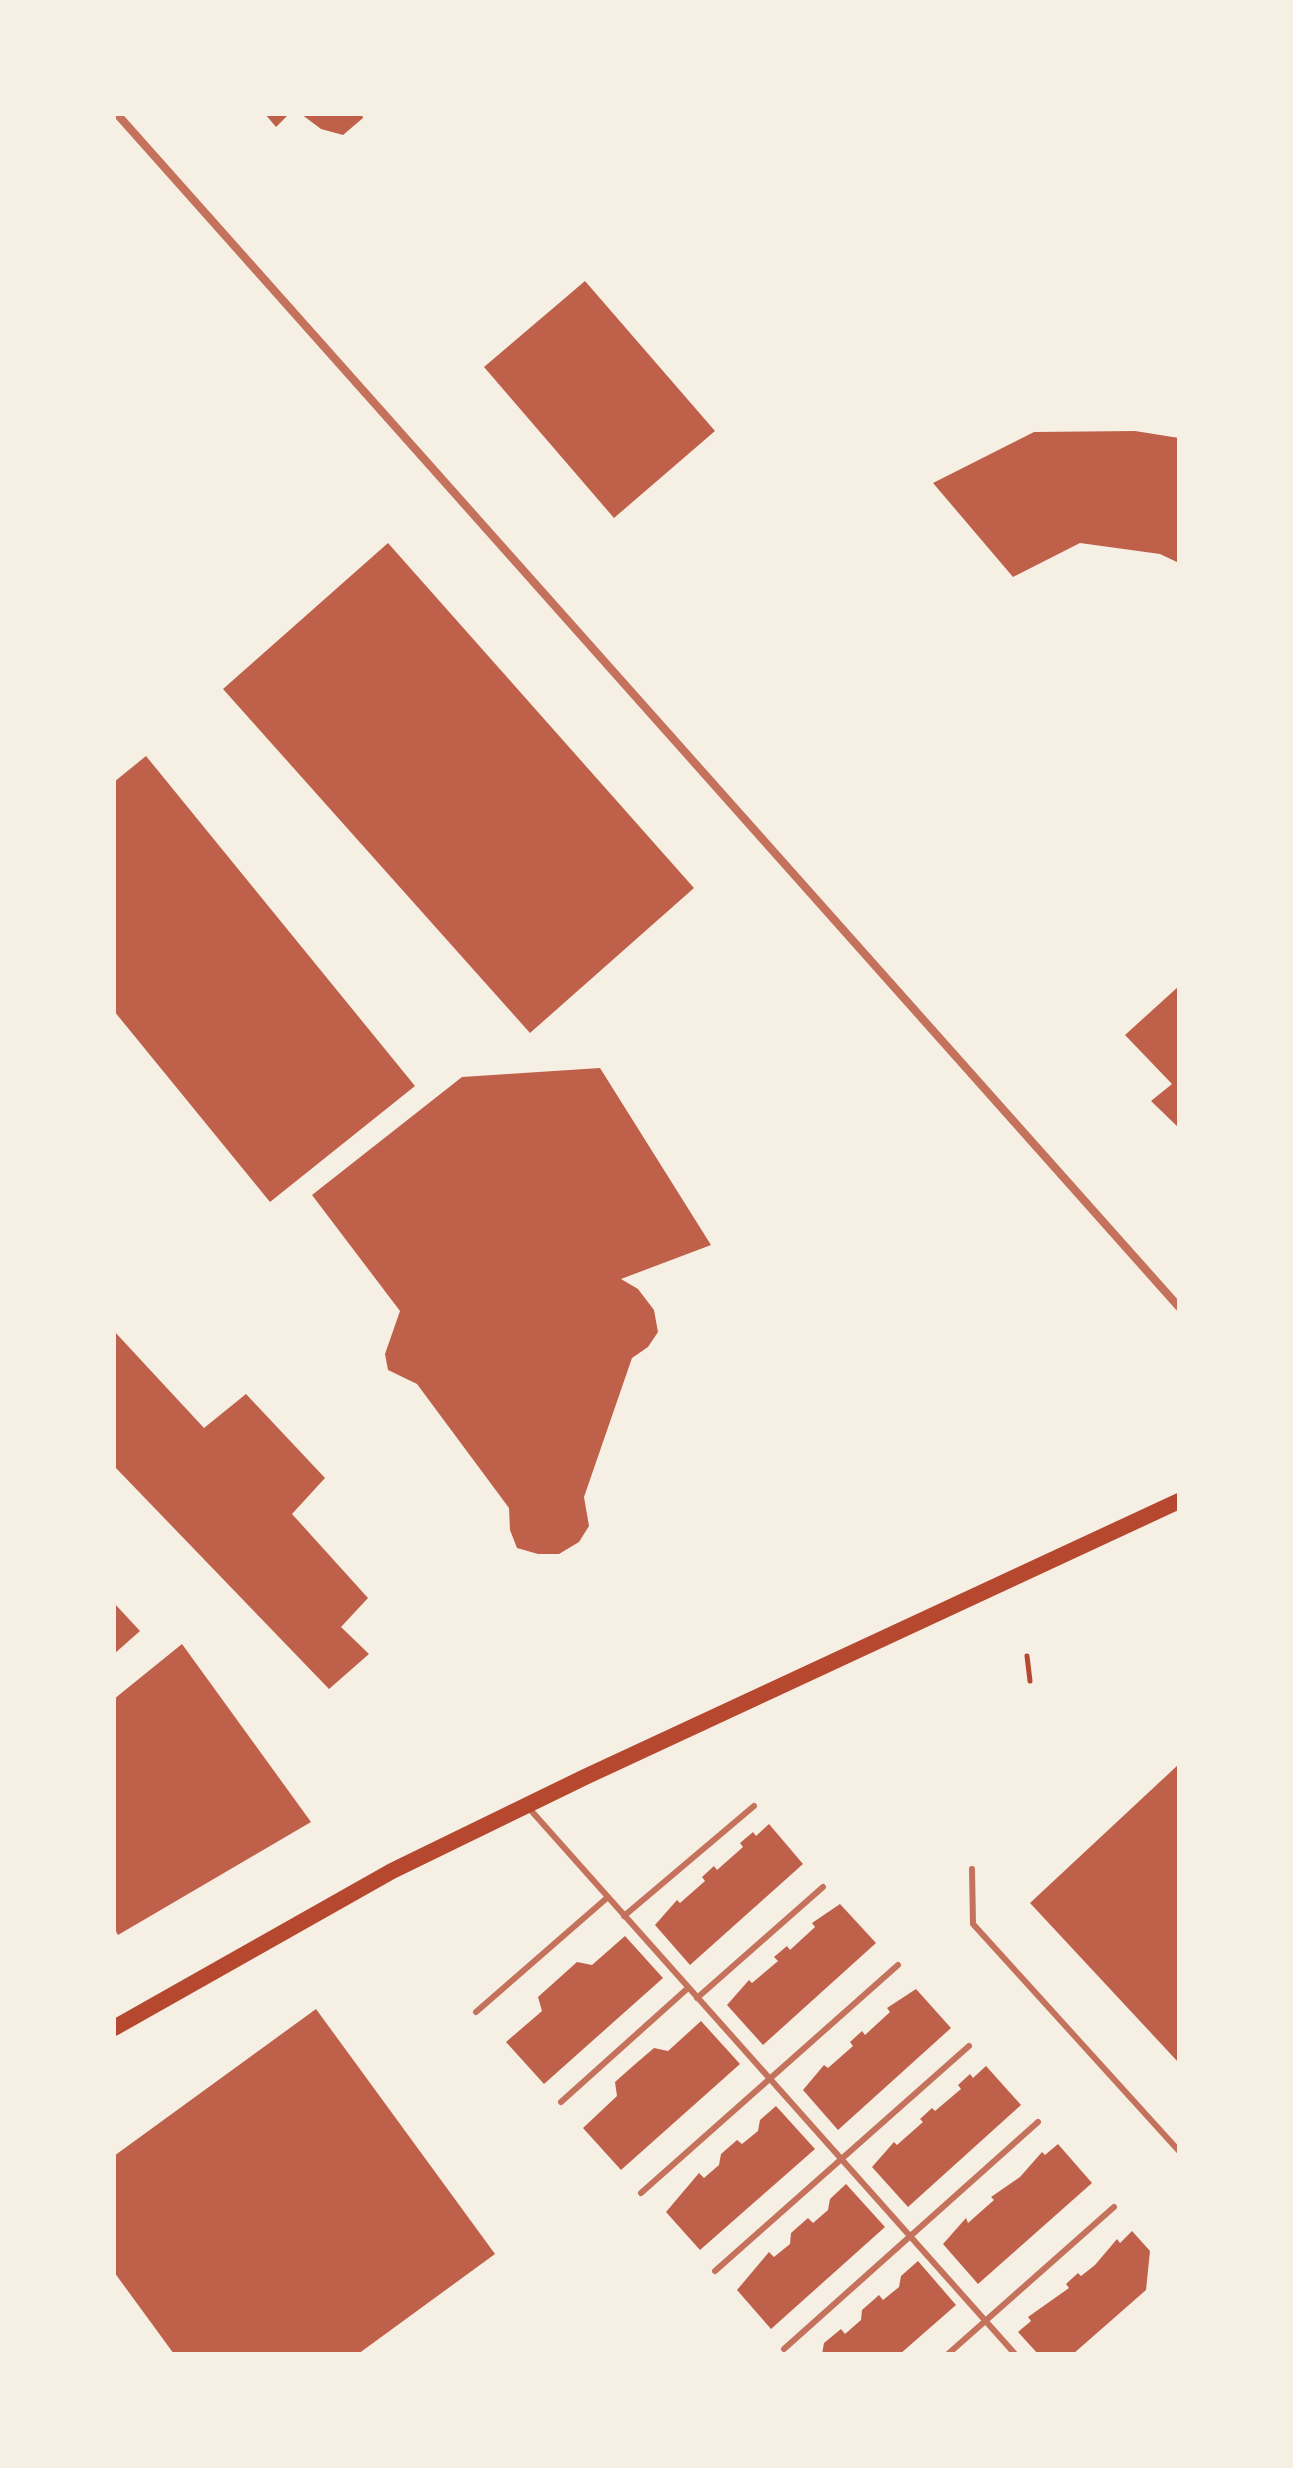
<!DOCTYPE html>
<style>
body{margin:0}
#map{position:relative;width:1293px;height:2468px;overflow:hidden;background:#f6efe4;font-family:"Work Sans",sans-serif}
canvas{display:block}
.frame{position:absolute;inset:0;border:116px solid #f6efe4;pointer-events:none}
</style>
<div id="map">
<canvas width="1293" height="2468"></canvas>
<div class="frame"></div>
</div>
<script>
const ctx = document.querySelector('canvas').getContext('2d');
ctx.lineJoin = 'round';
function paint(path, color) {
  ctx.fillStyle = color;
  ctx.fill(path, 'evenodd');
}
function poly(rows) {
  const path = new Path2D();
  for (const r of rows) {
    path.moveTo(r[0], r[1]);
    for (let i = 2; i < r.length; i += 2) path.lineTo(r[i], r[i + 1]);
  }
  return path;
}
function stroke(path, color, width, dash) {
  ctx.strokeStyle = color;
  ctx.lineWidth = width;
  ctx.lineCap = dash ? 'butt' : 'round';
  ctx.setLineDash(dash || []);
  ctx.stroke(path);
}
paint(poly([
 [265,114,289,114,276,127],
 [301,114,362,114,363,118,343,135,321,129],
 [585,281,715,431,614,518,484,367],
 [1135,431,1179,438,1179,563,1160,554,1080,543,1013,577,933,483,1034,432],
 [388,543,694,888,530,1033,223,689],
 [146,756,415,1086,270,1202,114,1011,114,782],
 [1179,986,1179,1128,1151,1101,1172,1084,1125,1035],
 [600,1068,711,1245,621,1279,638,1289,654,1310,658,1332,648,1347,632,1358,584,1497,589,1526,579,1542,559,1554,538,1554,517,1548,510,1530,509,1508,417,1384,388,1370,385,1354,400,1311,312,1195,462,1077],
 [114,1331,204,1428,246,1394,325,1478,292,1514,368,1598,341,1627,369,1654,329,1689,114,1466],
 [114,1603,140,1631,114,1654],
 [182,1644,311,1822,118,1935,114,1928,114,1699],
 [1179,1764,1179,2063,1030,1903],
 [769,1824,803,1864,690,1965,655,1925,677,1900,680,1903,705,1881,702,1877,714,1866,717,1870,743,1847,740,1843,753,1832,756,1836],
 [840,1904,876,1943,763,2045,727,2005,749,1980,752,1983,778,1961,774,1957,787,1946,790,1950,815,1927,812,1923],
 [625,1936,663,1978,544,2084,506,2042,542,2011,538,1997,577,1962,592,1965],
 [916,1989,951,2028,838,2130,803,2090,824,2065,828,2068,853,2046,850,2042,862,2031,865,2035,890,2012,887,2008],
 [316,2009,495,2254,358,2354,174,2354,114,2272,114,2156],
 [701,2021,740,2064,621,2170,583,2128,617,2096,615,2082,633,2066,654,2048,668,2051],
 [986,2066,1021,2105,908,2207,872,2167,894,2142,897,2145,923,2122,920,2119,932,2108,935,2111,961,2089,958,2085,970,2074,973,2078],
 [776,2106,815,2149,700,2250,666,2212,699,2173,704,2178,719,2165,721,2154,737,2140,742,2144,758,2131,760,2120],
 [1058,2144,1092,2183,978,2284,943,2244,966,2218,968,2223,994,2200,991,2197,1020,2177,1042,2152,1045,2155],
 [846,2184,885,2227,771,2329,737,2290,769,2252,774,2257,790,2244,791,2233,808,2218,813,2223,828,2210,830,2199],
 [1132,2231,1150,2251,1146,2290,1073,2354,1038,2354,1018,2332,1031,2321,1028,2317,1069,2288,1066,2284,1078,2273,1081,2276,1095,2265,1117,2239,1120,2243],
 [918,2261,956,2305,900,2354,822,2354,824,2343,841,2329,845,2334,861,2320,862,2310,879,2295,883,2300,899,2287,901,2276]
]), '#bf614a');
stroke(poly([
 [1027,1656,1030,1681]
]), '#b5482f', 5);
stroke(poly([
 [527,1806,1015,2354],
 [972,1869,973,1924,1179,2151],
 [624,1916,754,1806],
 [697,1998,823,1887],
 [476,2012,608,1897],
 [561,2102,688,1988],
 [641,2193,898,1965],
 [715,2271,969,2046],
 [784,2349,1038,2122],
 [948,2354,1114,2207]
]), '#c5725c', 6);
stroke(poly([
 [117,114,1179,1307]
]), '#c5725c', 8);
stroke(poly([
 [114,2028,392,1871,585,1777,1179,1501]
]), '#b5482f', 16);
</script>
